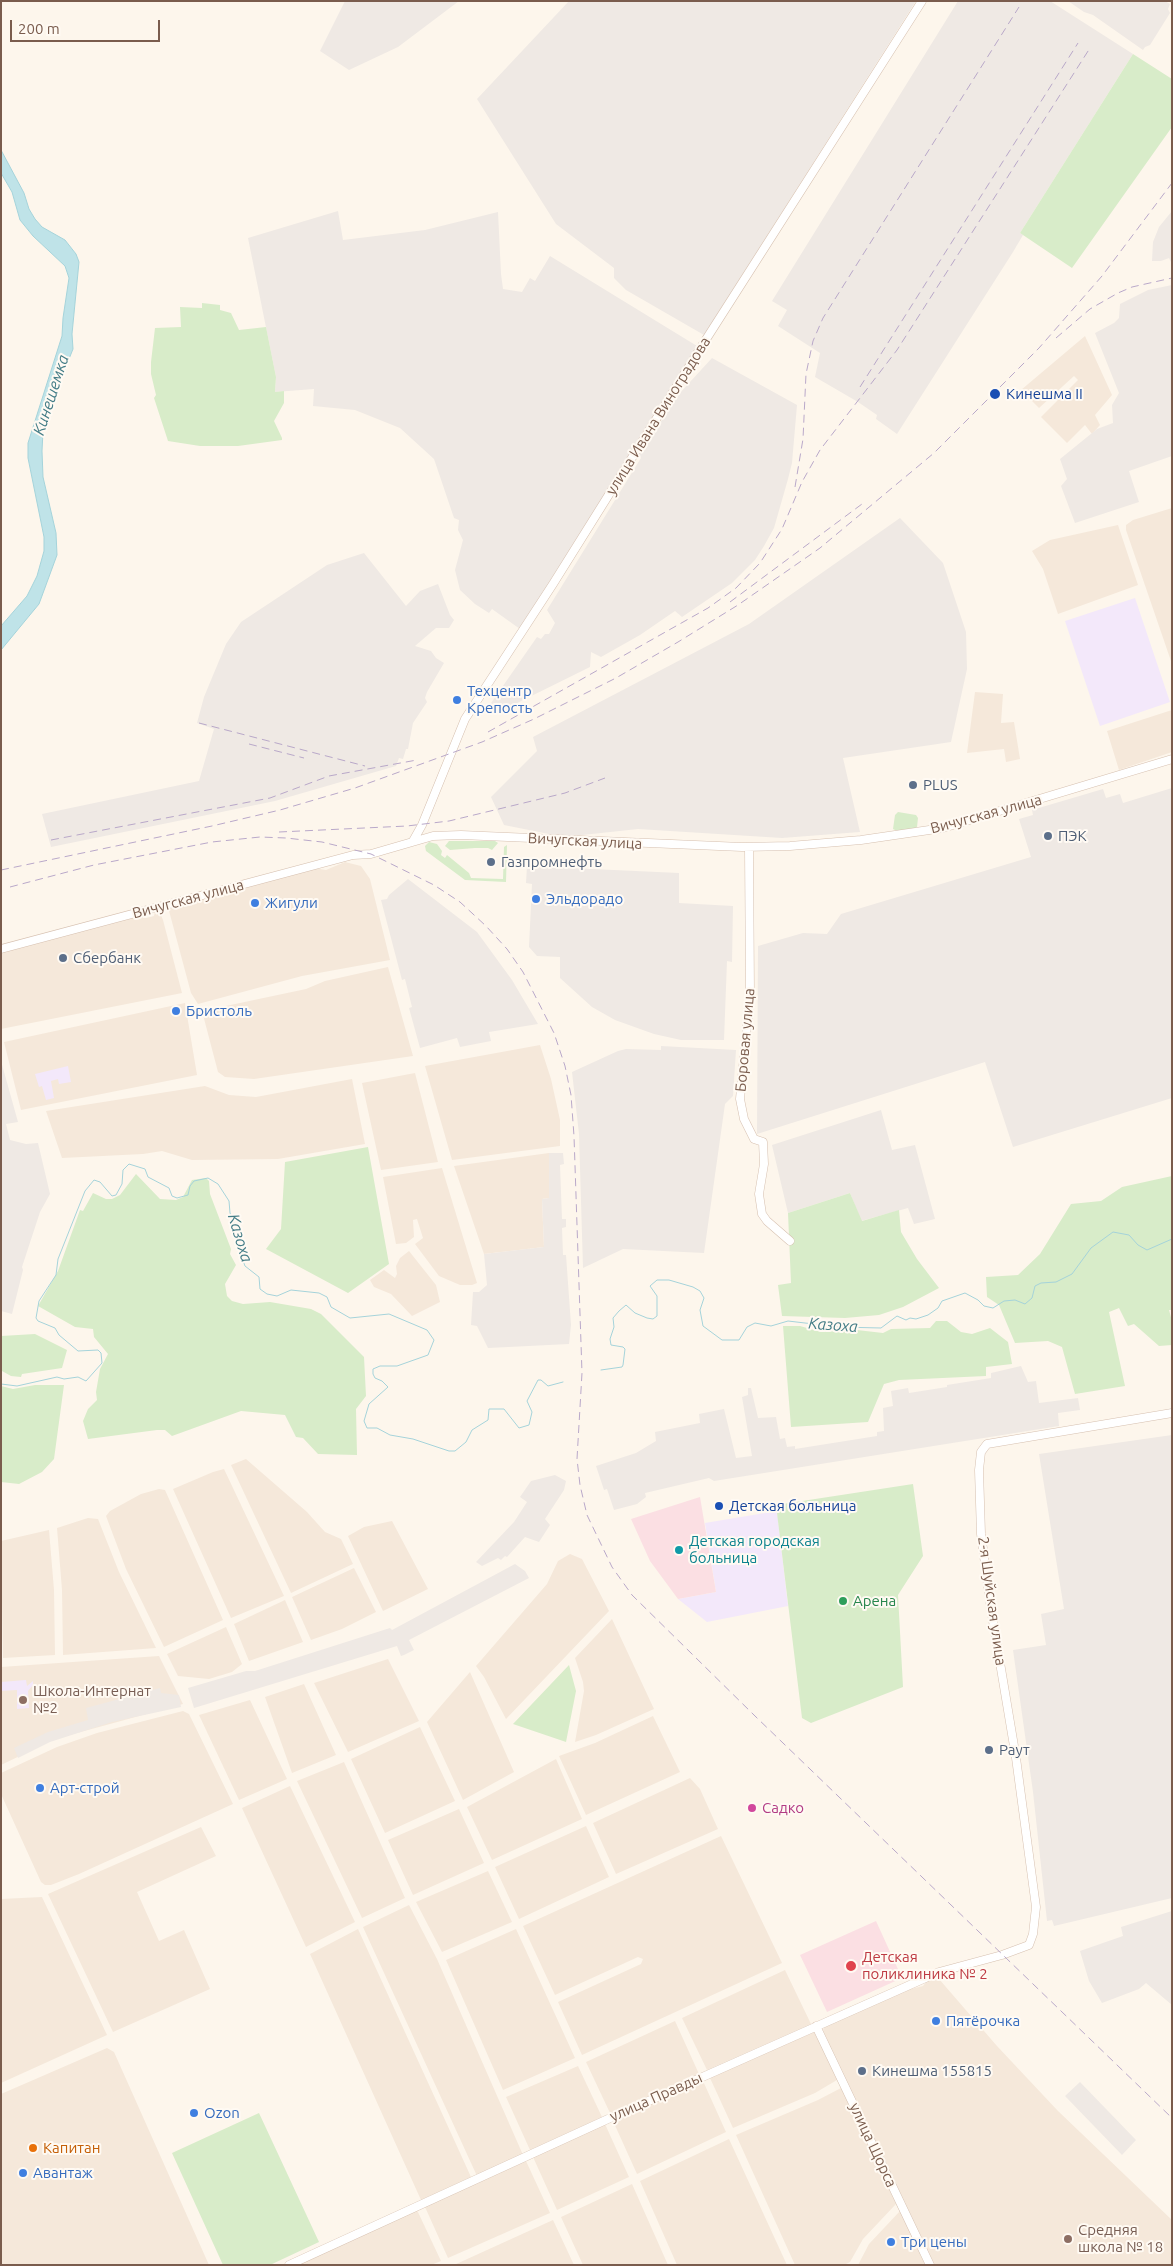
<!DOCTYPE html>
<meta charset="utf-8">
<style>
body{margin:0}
#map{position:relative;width:1173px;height:2266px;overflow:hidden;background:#fdf6ec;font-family:Ubuntu,sans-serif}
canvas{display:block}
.frame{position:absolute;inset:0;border:2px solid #7a5c4d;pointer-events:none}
.scale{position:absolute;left:10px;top:20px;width:150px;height:22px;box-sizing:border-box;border:2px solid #7a5c4d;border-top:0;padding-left:6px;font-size:15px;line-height:18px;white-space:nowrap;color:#7a5c4d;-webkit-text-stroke:4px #fffaf3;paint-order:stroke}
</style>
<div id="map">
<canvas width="1173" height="2266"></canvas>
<div class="frame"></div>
<div class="scale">200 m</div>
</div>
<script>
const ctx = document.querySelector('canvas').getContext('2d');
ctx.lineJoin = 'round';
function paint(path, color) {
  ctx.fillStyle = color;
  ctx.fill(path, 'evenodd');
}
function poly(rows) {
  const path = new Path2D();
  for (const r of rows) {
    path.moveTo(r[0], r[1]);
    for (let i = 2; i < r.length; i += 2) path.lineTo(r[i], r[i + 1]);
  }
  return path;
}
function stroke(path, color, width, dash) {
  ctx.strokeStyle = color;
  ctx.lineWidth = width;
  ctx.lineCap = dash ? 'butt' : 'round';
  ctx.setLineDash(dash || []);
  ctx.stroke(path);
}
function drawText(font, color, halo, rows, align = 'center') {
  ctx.font = font + ' Ubuntu,sans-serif';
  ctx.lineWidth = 4;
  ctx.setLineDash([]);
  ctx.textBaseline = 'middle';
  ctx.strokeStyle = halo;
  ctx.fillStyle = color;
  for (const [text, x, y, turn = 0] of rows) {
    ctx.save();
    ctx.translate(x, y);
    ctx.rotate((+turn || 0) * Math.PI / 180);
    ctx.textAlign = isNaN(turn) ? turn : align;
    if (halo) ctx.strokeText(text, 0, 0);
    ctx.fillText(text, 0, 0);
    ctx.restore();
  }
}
paint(poly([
 [1085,336,1112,395,1095,415,1100,425,1092,434,1085,425,1067,443,1041,417,1078,380,1074,376,1039,408,1021,390],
 [1172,508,1172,664,1126,530,1126,525,1133,520],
 [1118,525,1138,585,1058,614,1043,569,1032,551,1050,540],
 [975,692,1003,694,1001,723,1014,722,1020,759,1006,762,1004,749,967,753],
 [1172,710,1172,752,1119,770,1107,731],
 [345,862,361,866,370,879,390,960,302,976,198,1004,191,993,168,907,313,868,326,870],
 [155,912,160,913,163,920,182,993,1,1029,1,951,141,915,146,918,154,916],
 [388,967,413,1056,254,1079,225,1077,218,1072,202,1011,306,989,325,981],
 [185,1003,197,1075,21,1110,4,1042],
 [540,1045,551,1079,560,1120,560,1146,452,1160,425,1066],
 [415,1073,438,1162,381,1170,362,1083],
 [352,1079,365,1144,278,1159,192,1160,162,1151,143,1154,62,1158,46,1111,205,1086,229,1095,256,1097],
 [549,1153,549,1198,542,1199,544,1247,484,1254,454,1166],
 [442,1168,477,1283,472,1285,460,1285,439,1276,415,1244,423,1238,417,1219,413,1220,414,1237,406,1243,396,1244,383,1177],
 [409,1251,436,1285,440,1302,412,1316,391,1294,374,1287,370,1280,384,1270,395,1278,397,1274,396,1266,400,1258],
 [246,1459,307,1512,325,1532,341,1539,353,1564,291,1593,231,1465],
 [224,1469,284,1596,231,1618,173,1489,213,1472],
 [159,1489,165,1490,223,1620,164,1647,126,1569,106,1516,110,1511,141,1494],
 [88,1518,98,1519,119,1572,156,1648,63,1655,62,1590,57,1528],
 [392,1521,428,1589,383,1611,348,1536,364,1527],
 [49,1530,54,1590,55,1655,3,1658,1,1541],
 [570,1554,582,1559,609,1611,506,1719,484,1677,476,1666,547,1584,558,1561],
 [354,1568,376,1612,342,1629,311,1640,292,1597],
 [285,1600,303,1642,249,1661,234,1624],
 [612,1619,654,1709,596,1735,575,1742,584,1691,583,1682,575,1658],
 [226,1627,242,1664,232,1672,209,1679,178,1676,167,1654],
 [159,1656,183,1704,55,1739,1,1765,1,1667],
 [388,1659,419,1721,348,1752,314,1683],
 [470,1672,514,1772,463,1800,427,1722],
 [304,1684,336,1755,292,1773,265,1697],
 [250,1700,287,1779,239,1800,199,1715],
 [183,1711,189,1714,233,1804,79,1874,51,1885,45,1885,41,1882,1,1794,1,1773,57,1747,97,1733],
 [653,1716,680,1772,586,1815,559,1756,595,1743],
 [420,1727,455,1801,385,1833,351,1759],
 [556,1759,582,1819,492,1860,467,1807],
 [344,1762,405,1898,362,1918,297,1781],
 [690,1778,700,1789,718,1829,616,1874,593,1823],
 [290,1786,355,1922,306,1947,242,1808],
 [459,1809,484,1863,413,1895,388,1840],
 [586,1826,609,1877,519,1919,495,1867],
 [201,1827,216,1856,137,1892,159,1941,184,1930,210,1989,113,2032,48,1894],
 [721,1836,782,1963,582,2055,558,2002,641,1964,643,1959,638,1957,555,1995,523,1926],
 [488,1871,512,1922,442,1952,416,1902],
 [42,1897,107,2035,1,2083,1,1899],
 [409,1905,437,1959,523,2155,477,2176,363,1927],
 [358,1929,471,2177,421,2200,310,1954],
 [516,1929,575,2058,503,2090,446,1960],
 [785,1970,811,2024,707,2070,682,2018],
 [936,1978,939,1979,997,2046,1058,2111,1172,2220,1172,2265,935,2265,823,2030,825,2026,907,1990,923,1986,927,1981],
 [675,2021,699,2074,610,2113,586,2062],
 [814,2032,837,2080,815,2093,733,2128,710,2078],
 [107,2048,114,2052,209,2265,1,2265,1,2094],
 [578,2066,602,2117,530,2150,506,2097],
 [703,2081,726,2132,637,2174,613,2121],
 [841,2088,896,2204,863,2239,850,2262,844,2265,795,2265,736,2135,818,2100],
 [605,2124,629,2177,557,2210,533,2157],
 [729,2139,787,2265,677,2265,640,2181],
 [526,2161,550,2213,448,2258,425,2207],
 [632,2184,668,2265,583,2265,561,2217],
 [417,2210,441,2261,431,2265,296,2265],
 [900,2211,925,2265,858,2265,869,2244],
 [553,2220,574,2265,454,2265]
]), '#f5e8da');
paint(poly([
 [345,1,459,1,398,47,349,70,320,51],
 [569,1,916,1,704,335,626,290,614,278,614,268,556,224,477,99],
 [958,1,1050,1,1133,54,1020,233,1023,235,1013,252,897,434,876,419,877,415,858,402,815,377,820,353,778,326,787,310,772,301],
 [1068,1,1165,1,1170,4,1168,9,1170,13,1150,45,1145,47,1143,50,1093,15,1084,12],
 [338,211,343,240,425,230,498,212,501,274,503,289,522,292,530,278,535,281,550,256,697,346,520,629,492,609,489,613,475,604,460,590,455,570,463,540,458,530,459,520,454,518,434,459,400,428,355,410,313,406,314,389,275,392,276,377,248,238],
 [1172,211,1172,264,1169,258,1161,261,1152,261,1153,242,1159,227],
 [1172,285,1172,456,1129,471,1139,502,1075,523,1061,486,1067,479,1060,459,1097,429,1113,423,1112,405,1119,393,1095,333,1114,323,1119,318,1120,304,1148,290],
 [712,358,797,405,792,463,788,479,774,528,764,546,755,560,732,583,682,617,675,611,640,635,601,657,591,652,590,667,497,713,489,706,537,637,541,639,545,634,549,634,555,623,547,610,641,458,639,455,679,394],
 [900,518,943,563,966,632,967,669,951,742,843,758,860,832,782,838,638,829,564,837,504,825,491,797,537,751,533,737,749,624],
 [364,553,406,606,420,591,438,584,450,615,454,620,449,628,436,628,415,646,431,651,436,658,444,663,427,692,425,698,427,702,413,723,408,749,406,749,403,759,399,758,396,766,275,801,51,847,42,814,199,781,214,729,197,723,204,697,226,644,241,622,327,565],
 [1172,788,1172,1098,1013,1147,985,1062,757,1134,758,946,803,933,827,934,841,914,1031,857,1019,819,1033,815,1032,810,1103,789,1106,798,1120,794,1123,803],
 [527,866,679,873,679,903,733,906,732,962,727,961,724,1040,681,1040,654,1034,615,1020,592,1007,560,978,560,957,537,956,529,947,532,884,526,883],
 [408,879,477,932,512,980,538,1024,489,1032,491,1041,460,1047,457,1038,420,1048,409,1008,412,1007,405,979,402,980,381,900,387,899,389,895],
 [661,1046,736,1050,733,1096,725,1104,704,1253,623,1249,583,1268,579,1134,572,1072,618,1051,626,1049,661,1050],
 [1,1061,18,1122,6,1124,10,1140,26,1144,38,1143,50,1194,40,1212,22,1267,23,1270,12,1314,1,1311],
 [881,1110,892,1150,915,1145,935,1219,914,1224,908,1208,861,1221,850,1193,788,1213,772,1145],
 [549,1153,563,1153,564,1164,560,1165,562,1219,566,1219,566,1227,562,1228,563,1255,566,1255,571,1325,569,1344,488,1348,477,1326,471,1325,473,1292,479,1292,487,1285,484,1254,544,1247,542,1199,549,1198],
 [1021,1366,1028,1382,1036,1381,1039,1403,1078,1398,1080,1410,1058,1413,1059,1426,714,1481,709,1478,645,1493,646,1497,637,1504,614,1510,607,1489,604,1490,596,1466,636,1453,656,1441,655,1432,700,1423,699,1414,724,1409,736,1458,752,1456,742,1397,748,1395,748,1388,751,1388,758,1418,776,1417,780,1439,785,1438,787,1447,795,1446,795,1449,877,1436,877,1432,884,1431,883,1408,893,1406,891,1391,908,1388,909,1393,947,1387,947,1385,991,1378,991,1373],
 [1172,1435,1172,1898,1054,1926,1052,1920,1047,1921,1033,1792,1013,1650,1046,1645,1041,1614,1064,1609,1039,1454],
 [555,1475,566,1481,564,1490,545,1519,550,1525,539,1542,525,1537,507,1557,505,1556,501,1560,498,1558,482,1566,476,1562,514,1522,527,1502,520,1497,531,1481],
 [515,1564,525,1571,529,1578,409,1640,414,1650,404,1655,401,1656,397,1646,194,1708,188,1688,246,1671,255,1671,390,1628,392,1630],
 [160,1688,161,1693,179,1695,181,1707,112,1722,50,1742,18,1758,14,1748,48,1732,88,1720,86,1708],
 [1172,1911,1172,2005,1146,1983,1139,1989,1102,2003,1089,1981,1080,1951,1123,1936,1121,1927],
 [1080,2082,1136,2140,1122,2155,1065,2096]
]), '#efe9e4');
paint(poly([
 [1135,598,1170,702,1100,726,1065,621],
 [68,1066,71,1082,59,1084,58,1079,51,1081,54,1098,46,1100,42,1086,39,1087,35,1074],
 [777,1511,788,1606,707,1622,678,1599,716,1592,705,1523],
 [26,1680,27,1686,33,1681,33,1685,28,1691,29,1708,17,1709,17,1690,1,1691,1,1682]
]), '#f3e8fa');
paint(poly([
 [700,1497,716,1592,678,1599,650,1561,631,1519],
 [876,1921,902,1978,827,2012,800,1955]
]), '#fbdfe3');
paint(poly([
 [1133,54,1172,79,1172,127,1072,268,1020,233],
 [202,303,220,305,220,310,231,313,239,330,266,327,276,377,275,392,284,391,284,403,274,421,282,438,282,440,238,446,200,446,168,441,154,398,156,395,151,374,151,362,155,328,181,327,180,307,202,308],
 [898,812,916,815,918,818,917,827,914,829,897,831,893,829,895,815],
 [449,841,495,841,498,843,492,850,488,848,475,848,450,850,445,846],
 [429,842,437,844,442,851,441,855,445,858,447,855,469,873,471,878,503,879,504,847,507,845,506,882,465,880,426,851,425,846],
 [368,1147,389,1264,348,1293,266,1249,281,1229,285,1162],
 [136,1174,160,1199,176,1200,183,1197,192,1180,206,1178,209,1181,210,1194,231,1249,230,1254,236,1265,225,1284,227,1296,232,1301,243,1304,270,1302,311,1309,321,1314,364,1357,366,1396,356,1409,357,1455,318,1454,303,1438,296,1437,285,1415,241,1411,172,1436,165,1430,157,1430,88,1439,83,1421,88,1409,97,1400,96,1392,100,1369,108,1354,94,1337,93,1329,75,1327,38,1306,58,1271,80,1210,83,1211,93,1193,106,1199,112,1199,120,1195],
 [1172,1176,1172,1310,1169,1310,1172,1321,1172,1345,1159,1346,1134,1324,1128,1326,1119,1308,1109,1312,1125,1386,1075,1394,1062,1347,1048,1341,1015,1343,999,1305,987,1297,986,1277,1018,1275,1040,1254,1071,1204,1101,1201,1122,1187],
 [850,1193,862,1221,899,1210,901,1232,917,1259,939,1288,903,1307,879,1315,845,1318,782,1316,778,1285,791,1283,788,1213],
 [936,1321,947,1321,961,1332,972,1334,990,1328,1008,1342,1012,1364,986,1367,986,1376,899,1380,884,1384,868,1422,791,1427,783,1326,800,1326,821,1332,857,1330,883,1333,891,1329,930,1328],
 [35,1334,67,1350,62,1368,22,1374,21,1377,11,1376,2,1371,1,1336],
 [35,1385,64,1385,54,1459,42,1472,19,1484,1,1482,1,1386,13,1389],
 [913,1484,923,1556,898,1595,903,1687,811,1723,802,1718,776,1505],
 [569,1665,576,1691,566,1742,513,1724],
 [259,2113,319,2242,270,2265,223,2265,172,2153]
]), '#d8ecc9');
const water = poly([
 [1,150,24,193,29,209,35,219,42,227,65,240,76,254,79,262,72,334,73,349,56,391,43,431,42,451,43,477,56,533,57,555,39,604,1,650,1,626,27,596,37,576,44,551,44,537,28,458,28,443,62,336,63,318,69,278,65,266,33,236,20,220,12,192,1,173,1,150]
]);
paint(water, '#bfe3e8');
stroke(water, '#a5d3da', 1);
stroke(poly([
 [601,1370,622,1367,623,1365,625,1349,623,1347,611,1345,610,1339,614,1327,613,1318,619,1311,626,1305,635,1313,647,1318,653,1319,657,1316,657,1296,650,1286,657,1280,669,1280,693,1287,700,1291,704,1298,700,1310,703,1326,722,1340,739,1340,747,1327,755,1323,771,1326,788,1321,839,1327,881,1328,897,1316,906,1320,910,1318,916,1319,928,1315,938,1308,942,1301,965,1293,978,1300,984,1306,993,1308,1004,1301,1015,1300,1025,1304,1032,1298,1035,1286,1041,1283,1056,1282,1072,1274,1091,1248,1113,1232,1129,1235,1138,1245,1147,1250,1172,1239],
 [1,1384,17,1386,57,1377,64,1379,78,1377,86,1381,102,1363,101,1353,98,1350,78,1351,59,1335,55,1328,38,1321,36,1318,39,1301,56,1275,58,1259,85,1191,94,1180,100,1182,112,1196,116,1195,122,1184,123,1170,129,1164,145,1169,148,1177,169,1188,172,1196,177,1198,188,1195,190,1186,194,1181,208,1178,218,1184,229,1201,230,1213,235,1224,237,1245,245,1266,259,1277,260,1289,267,1294,277,1296,291,1290,319,1293,327,1297,331,1307,350,1318,389,1314,427,1330,434,1340,428,1355,397,1366,380,1366,373,1369,373,1374,375,1378,382,1381,388,1387,369,1404,364,1421,367,1428,377,1428,390,1435,413,1439,449,1451,455,1451,466,1442,472,1430,488,1420,489,1409,504,1409,519,1428,529,1425,532,1412,527,1401,538,1380,541,1380,548,1386,563,1382]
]), '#a5d3da', 1);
const secondary = poly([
 [413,841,422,825,465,719,553,584,705,341,922,1],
 [749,847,750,995,740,1099,744,1119,754,1139,763,1142,764,1164,759,1194,762,1214,767,1221,790,1241],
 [1,949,353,855,371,854,433,836,461,835,742,847,790,846,861,840,943,828,1172,759],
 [816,2026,930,2265],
 [289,2265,608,2119,939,1972,1002,1955,1029,1945,1033,1934,1036,1907,1016,1758,991,1609,981,1534,979,1470,981,1452,987,1444,1172,1413]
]);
stroke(secondary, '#d6c0b0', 9);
stroke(secondary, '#fff', 8);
stroke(poly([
 [1056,338,1090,309,1118,293,1132,287,1172,278],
 [860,387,1078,43],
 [795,487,803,439,806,374,813,341,823,318,1019,7],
 [730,602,862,504],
 [199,723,365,766],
 [488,732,708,608,736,588,760,563,782,529,802,482,820,450,897,350,1090,48],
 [249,744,304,758],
 [279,832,407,826,449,821,565,793,605,778],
 [51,840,270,798,329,776,417,760],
 [1,870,212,826,280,810,355,788,482,742,534,719,616,678,678,642,738,605,820,548,934,453,1039,348,1102,276,1172,183],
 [10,887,94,865,212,842,260,837,286,838,322,842,371,854,434,885,460,902,486,926,507,949,523,972,554,1033,565,1066,571,1095,574,1136,582,1373,577,1459,580,1485,587,1515,612,1567,632,1595,755,1716,1172,2118]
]), '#b9a8c9', 1, [8, 5]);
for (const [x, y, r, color] of [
 [995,394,6,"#1a4fb4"],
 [457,700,5,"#3f7fe0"],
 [913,785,5,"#5c6f8a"],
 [1048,836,5,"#5c6f8a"],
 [491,862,5,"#5c6f8a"],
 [536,899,5,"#3f7fe0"],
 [255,903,5,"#3f7fe0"],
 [63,958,5,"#5c6f8a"],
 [176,1011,5,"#3f7fe0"],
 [719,1506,5,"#1a4fb4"],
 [679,1550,5,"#0f9aa8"],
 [843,1601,5,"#2e9e5b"],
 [23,1700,5,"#8d6e63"],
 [989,1750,5,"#5c6f8a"],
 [40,1788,5,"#3f7fe0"],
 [752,1808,5,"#d1479c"],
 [851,1966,6,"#e0444e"],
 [936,2021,5,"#3f7fe0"],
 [862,2071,5,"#5c6f8a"],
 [194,2113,5,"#3f7fe0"],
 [33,2148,5,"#e8710a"],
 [23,2173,5,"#3f7fe0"],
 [1068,2239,5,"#8d6e63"],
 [891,2242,5,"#3f7fe0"]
]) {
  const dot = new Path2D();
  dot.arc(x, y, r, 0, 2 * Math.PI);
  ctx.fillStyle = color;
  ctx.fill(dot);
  stroke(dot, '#fffaf3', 2);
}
drawText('15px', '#164399', '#fffaf3', [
 ["Кинешма II",1006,394],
 ["Детская больница",729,1506]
], 'left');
drawText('15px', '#7a5c4d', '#fffaf3', [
 ["улица Ивана Виноградова",658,416,-58],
 ["Вичугская улица",986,814,-15],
 ["Вичугская улица",585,841,3],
 ["Вичугская улица",188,899,-15],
 ["Боровая улица",745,1040,-85],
 ["2-я Шуйская улица",992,1601,82],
 ["улица Правды",656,2097,-24],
 ["улица Щорса",873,2145,65]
]);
drawText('15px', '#366cbe', '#fffaf3', [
 ["Техцентр",467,691],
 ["Крепость",467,708],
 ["Эльдорадо",546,899],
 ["Жигули",265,903],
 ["Бристоль",186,1011],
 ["Арт-строй",50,1788],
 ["Пятёрочка",946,2021],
 ["Ozon",204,2113],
 ["Авантаж",33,2173],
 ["Три цены",901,2242]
], 'left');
drawText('15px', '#4e5e75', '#fffaf3', [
 ["PLUS",923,785],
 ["ПЭК",1058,836],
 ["Газпромнефть",501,862],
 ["Сбербанк",73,958],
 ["Раут",999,1750],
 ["Кинешма 155815",872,2071]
], 'left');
drawText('15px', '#0d838f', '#fffaf3', [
 ["Детская городская",689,1541],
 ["больница",689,1558]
], 'left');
drawText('15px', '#27864d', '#fffaf3', [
 ["Арена",853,1601]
], 'left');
drawText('15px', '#785e54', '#fffaf3', [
 ["Школа-Интернат",33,1691],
 ["№2",33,1708],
 ["Средняя",1078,2230],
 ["школа № 18",1078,2247]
], 'left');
drawText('15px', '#b23c85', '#fffaf3', [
 ["Садко",762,1808]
], 'left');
drawText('15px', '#be3a42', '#fffaf3', [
 ["Детская",862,1957],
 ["поликлиника № 2",862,1974]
], 'left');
drawText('15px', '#c56008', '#fffaf3', [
 ["Капитан",43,2148]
], 'left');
drawText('italic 16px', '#437c86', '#fffaf3', [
 ["Кинешемка",51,395,-72],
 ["Казоха",240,1238,73],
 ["Казоха",833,1325,4]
]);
</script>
